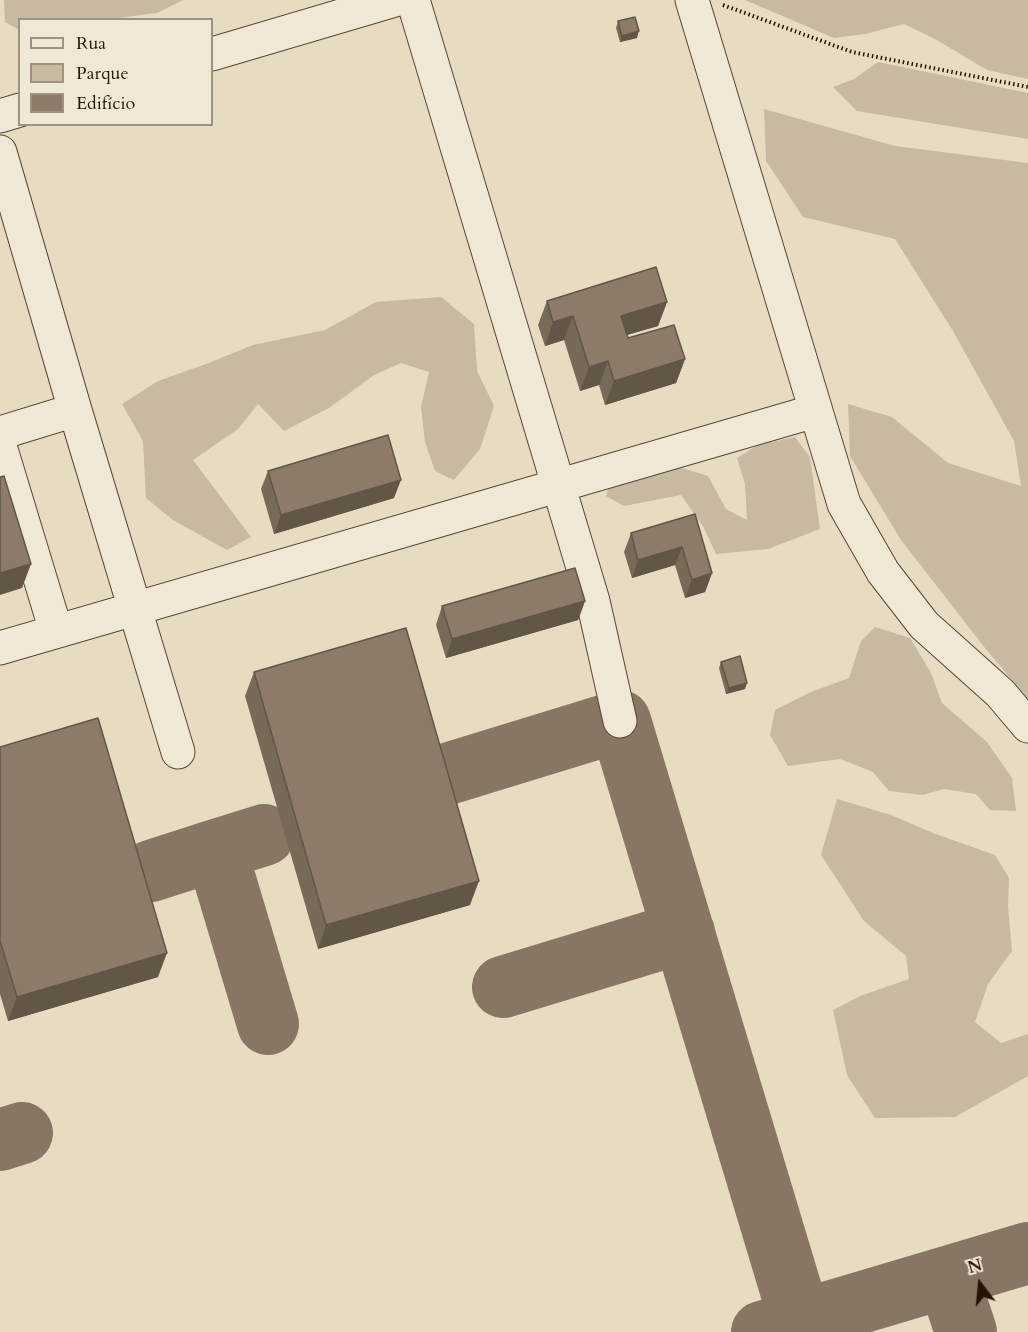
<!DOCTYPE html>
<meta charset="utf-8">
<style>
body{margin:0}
#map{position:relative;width:1028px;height:1332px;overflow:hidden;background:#e7dcc2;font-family:Cardo,serif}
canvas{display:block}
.legend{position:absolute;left:18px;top:18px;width:195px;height:108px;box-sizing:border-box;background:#efe8d7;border:2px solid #a09283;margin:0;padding:8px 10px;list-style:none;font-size:18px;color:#2a1106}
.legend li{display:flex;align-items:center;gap:12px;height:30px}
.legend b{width:30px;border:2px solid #a09283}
.north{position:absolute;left:950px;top:1254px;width:60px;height:60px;-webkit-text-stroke:4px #efe8d7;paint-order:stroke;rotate:344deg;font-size:16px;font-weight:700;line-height:24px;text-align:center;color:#2a1106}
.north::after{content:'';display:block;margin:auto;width:21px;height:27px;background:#2a1106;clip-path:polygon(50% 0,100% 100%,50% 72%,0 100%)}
</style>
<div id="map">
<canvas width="1028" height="1332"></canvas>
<ul class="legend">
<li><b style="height:8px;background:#efe8d7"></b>Rua</li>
<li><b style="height:16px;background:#c7b9a2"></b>Parque</li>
<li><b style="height:16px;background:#8c7b68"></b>Edifício</li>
</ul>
<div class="north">N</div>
</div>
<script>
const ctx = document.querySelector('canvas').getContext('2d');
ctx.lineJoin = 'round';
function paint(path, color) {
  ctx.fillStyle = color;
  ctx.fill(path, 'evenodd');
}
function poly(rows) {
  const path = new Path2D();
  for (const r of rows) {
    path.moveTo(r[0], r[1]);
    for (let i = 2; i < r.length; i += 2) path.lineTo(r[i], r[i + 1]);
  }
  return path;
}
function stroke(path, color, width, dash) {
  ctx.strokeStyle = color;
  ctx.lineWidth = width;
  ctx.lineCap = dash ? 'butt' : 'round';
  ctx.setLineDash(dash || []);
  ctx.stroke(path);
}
paint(poly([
 [4,0,183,0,157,13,110,19,20,20,19,30,5,22],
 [745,0,1028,0,1028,79,987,70,935,39,904,24,865,34,834,38],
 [878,62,1028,93,1028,139,857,111,833,87,854,79],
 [764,109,895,146,1028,163,1028,699,985,648,901,540,850,456,848,404,892,417,948,463,1021,486,1014,441,953,331,895,239,803,217,766,161],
 [441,297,474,324,477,371,494,406,480,449,454,480,435,471,425,442,421,407,429,372,401,363,374,375,329,408,284,431,258,404,238,429,193,460,251,537,227,550,173,520,146,498,143,441,122,404,158,381,206,364,253,345,325,330,376,302],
 [795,437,810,457,820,529,768,549,716,554,704,528,681,495,624,506,606,496,612,479,676,466,708,476,726,509,747,520,745,484,737,458,758,445],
 [875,627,910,638,931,673,942,703,987,742,1012,778,1016,811,990,810,976,794,944,789,923,795,889,791,873,772,840,759,788,766,770,735,775,710,811,692,849,678,861,641],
 [837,799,891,815,933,833,995,855,1009,878,1008,907,1012,951,988,984,975,1022,1001,1043,1028,1034,1028,1076,955,1117,875,1118,847,1075,833,1010,860,996,909,979,906,956,864,921,821,855]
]), '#c7b9a2');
stroke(poly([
 [444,775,620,721,800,1320],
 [216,850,264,835],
 [151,871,216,850,268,1024],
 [503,987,684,932],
 [0,1140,22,1133],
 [948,1277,966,1332],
 [762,1332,1028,1253]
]), '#887664', 62);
const minor = poly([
 [413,0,593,601,620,721],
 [692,0,844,504,883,572,924,625,1000,693,1028,726],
 [212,54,395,0],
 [0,116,20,110],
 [0,152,75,410,178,752],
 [0,433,75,410],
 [0,446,56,631],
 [0,648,815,411]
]);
stroke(minor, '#594435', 35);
stroke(poly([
 [723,5,852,52,1028,87]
]), '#2a1106', 4, [1.5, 3]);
stroke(minor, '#efe8d7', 33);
paint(poly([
 [618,21,637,38,620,42,616,28],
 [547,301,667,302,658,326,627,335,628,338,685,359,676,383,605,405,599,385,580,391,564,340,545,346,538,325],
 [268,471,394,498,274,534,261,489],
 [695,514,712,573,705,592,685,598,675,565,632,578,624,552,631,533],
 [585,601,578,620,446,658,436,625,442,606],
 [721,662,745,689,726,694,719,668],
 [254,672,470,905,318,949,245,696],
 [0,747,158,977,8,1021,0,994]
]), '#786a59');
paint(poly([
 [639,31,637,38,620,42,622,36],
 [667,302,658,326,613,339,621,316],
 [573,316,564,340,545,346,553,322],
 [685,359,676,383,605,405,614,381],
 [608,361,599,385,580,391,589,367],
 [401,480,394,498,274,534,281,515],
 [682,547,675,565,632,578,638,560],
 [31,564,22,588,0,595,0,573],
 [712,573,705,592,685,598,692,580],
 [585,601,578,620,446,658,452,639],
 [747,683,745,689,726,694,729,688],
 [479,881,470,905,318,949,326,925],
 [167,953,158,977,8,1021,17,997]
]), '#625649');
const building = poly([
 [635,17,639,31,622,36,618,21,635,17],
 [656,267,667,302,621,316,628,338,674,325,685,359,614,381,608,361,589,367,573,316,553,322,547,301,656,267],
 [388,435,401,480,281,515,268,471,388,435],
 [4,476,31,564,0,573,0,477,4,476],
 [695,514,712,573,692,580,682,547,638,560,631,533,695,514],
 [575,568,585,601,452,639,442,606,575,568],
 [406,628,479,881,326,925,254,672,406,628],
 [740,656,747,683,729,688,721,662,740,656],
 [98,718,167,953,17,997,0,941,0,747,98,718]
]);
paint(building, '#8c7b68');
stroke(building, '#625649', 1.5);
</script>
